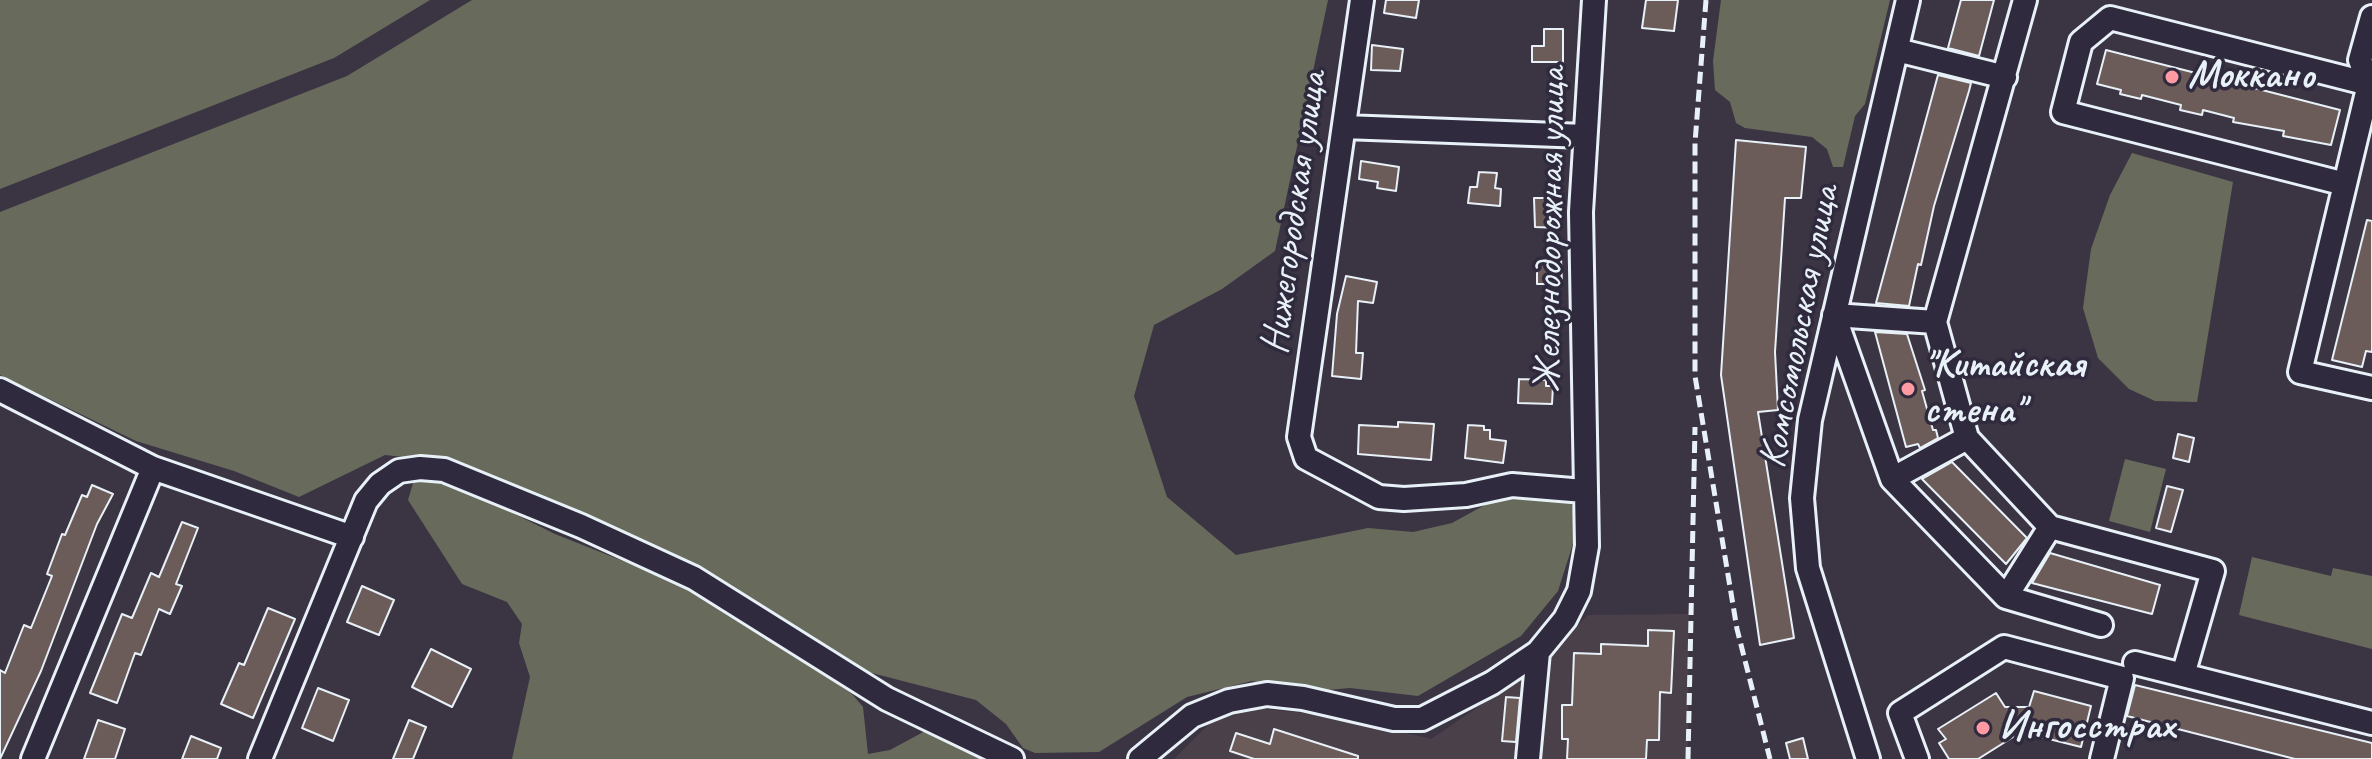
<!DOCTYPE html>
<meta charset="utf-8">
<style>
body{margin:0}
canvas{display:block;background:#3b3443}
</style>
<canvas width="2372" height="759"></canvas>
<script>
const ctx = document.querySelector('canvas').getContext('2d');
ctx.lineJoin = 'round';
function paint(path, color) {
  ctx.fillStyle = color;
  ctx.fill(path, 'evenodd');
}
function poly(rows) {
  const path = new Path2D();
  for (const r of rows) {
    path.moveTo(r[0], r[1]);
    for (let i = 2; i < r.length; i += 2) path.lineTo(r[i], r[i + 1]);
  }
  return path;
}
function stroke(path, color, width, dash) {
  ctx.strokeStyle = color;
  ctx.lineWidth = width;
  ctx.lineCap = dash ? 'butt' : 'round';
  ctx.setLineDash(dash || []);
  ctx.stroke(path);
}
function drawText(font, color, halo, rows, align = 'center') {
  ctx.font = font + ' Caveat,sans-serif';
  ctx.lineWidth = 7;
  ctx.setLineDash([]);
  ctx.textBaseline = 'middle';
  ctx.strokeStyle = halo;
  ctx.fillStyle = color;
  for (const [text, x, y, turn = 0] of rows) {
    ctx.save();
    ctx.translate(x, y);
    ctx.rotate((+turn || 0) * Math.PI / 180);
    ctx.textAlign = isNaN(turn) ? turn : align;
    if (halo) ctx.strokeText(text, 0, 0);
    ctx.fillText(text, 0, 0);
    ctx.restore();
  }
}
paint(poly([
 [1689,614,1688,759,1174,759,1218,715,1252,708,1328,715,1431,739,1536,668,1588,615]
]), '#4a404a');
paint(poly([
 [0,0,430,0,334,58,0,189],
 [472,0,1328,0,1275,251,1222,289,1154,325,1134,396,1167,497,1236,555,1368,528,1413,532,1452,523,1503,495,1570,497,1577,531,1558,591,1521,636,1418,696,1350,688,1316,691,1252,681,1187,697,1099,752,1035,753,1023,748,1006,724,976,700,868,672,701,568,458,463,385,455,299,497,234,471,136,441,0,375,0,212,347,76],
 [1721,0,1890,0,1865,104,1855,116,1843,167,1833,167,1827,149,1812,137,1745,128,1736,123,1730,102,1715,90,1713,61],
 [2132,153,2233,182,2197,402,2155,401,2129,389,2098,358,2083,308,2091,249,2110,195],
 [2125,459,2166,469,2150,532,2109,521],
 [434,474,555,534,676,582,785,646,852,694,863,707,868,754,890,750,927,730,990,759,512,759,530,677,519,643,522,624,507,602,462,584,408,500,414,480],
 [2252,557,2331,576,2333,568,2372,576,2372,649,2239,615]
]), '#686b5c');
const building = poly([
 [1386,0,1419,0,1416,18,1384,13,1386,0],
 [1646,0,1678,0,1674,31,1642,28,1646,0],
 [1961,0,1994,0,1979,56,1948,48,1961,0],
 [1544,29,1563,29,1563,62,1532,62,1532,46,1544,46,1544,29],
 [1372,45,1403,49,1400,71,1371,70,1372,45],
 [2106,50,2340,110,2331,145,2283,136,2284,131,2233,122,2234,118,2203,110,2202,115,2180,110,2181,105,2142,95,2141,99,2120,94,2121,90,2097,84,2106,50],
 [1938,75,1971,83,1969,91,1934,206,1921,265,1918,264,1909,306,1876,303,1938,75],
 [1736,140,1806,147,1801,198,1785,198,1775,352,1778,410,1758,412,1794,638,1760,645,1721,375,1736,140],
 [1361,161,1399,167,1396,191,1377,188,1378,182,1359,179,1361,161],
 [1479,172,1497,173,1495,188,1501,189,1500,206,1468,203,1470,187,1477,187,1479,172],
 [1534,198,1559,198,1560,228,1535,227,1534,198],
 [2367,220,2372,221,2372,352,2366,351,2362,367,2332,360,2367,220],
 [1537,259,1561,259,1562,284,1537,284,1537,259],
 [1346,276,1377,282,1373,303,1358,301,1356,353,1363,353,1361,379,1332,376,1337,314,1346,276],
 [1875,332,1907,334,1925,390,1922,391,1933,430,1936,430,1938,438,1920,448,1918,444,1906,447,1875,332],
 [1519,379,1546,380,1546,386,1553,386,1552,404,1518,403,1519,379],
 [1398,422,1434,424,1431,460,1358,454,1359,425,1398,427,1398,422],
 [1468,425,1484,426,1484,430,1490,430,1490,439,1506,441,1503,463,1465,458,1468,425],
 [2178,434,2194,438,2189,462,2173,458,2178,434],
 [1952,462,2027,538,2006,564,1922,479,1952,462],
 [92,485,113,494,97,524,41,671,0,759,0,670,5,673,24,625,31,628,52,576,47,574,62,534,65,535,82,495,87,497,92,485],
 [2167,486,2183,490,2171,532,2156,528,2167,486],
 [182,522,198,528,176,584,182,586,170,614,159,609,141,655,135,653,117,703,90,693,122,614,132,618,151,573,159,577,182,522],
 [2050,553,2160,585,2152,614,2032,583,2050,553],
 [362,586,394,600,379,635,347,622,362,586],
 [268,608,295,619,253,718,221,704,239,663,244,665,268,608],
 [1648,630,1674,631,1671,693,1660,692,1659,740,1647,740,1646,759,1567,759,1568,739,1562,739,1562,705,1572,705,1574,653,1601,654,1601,644,1648,646,1648,630],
 [431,649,471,669,452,707,412,687,431,649],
 [2135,685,2372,743,2372,759,2295,759,2127,716,2135,685],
 [318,688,349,700,333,741,302,728,318,688],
 [2034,691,2091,706,2081,747,2021,732,1978,759,1949,759,1939,743,1946,739,1938,729,1996,693,2005,707,2029,707,2034,691],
 [1506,697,1520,698,1516,742,1502,741,1506,697],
 [98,720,125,729,115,759,84,759,98,720],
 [409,720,426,727,413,759,393,759,409,720],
 [1274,729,1358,756,1358,759,1254,759,1230,751,1236,733,1270,744,1274,729],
 [191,736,221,748,217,759,182,759,191,736],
 [1803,738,1808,759,1790,759,1786,743,1803,738]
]);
paint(building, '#6c5c59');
stroke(building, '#e8f1f8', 2);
const minor = poly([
 [1362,0,1299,437,1306,458,1379,497,1404,499,1466,495,1512,485,1584,491],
 [2025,0,1935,322,1967,438,2050,527,2213,571,2183,675,2372,723],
 [1897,50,2005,77],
 [2369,84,2360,60,2372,17],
 [2372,85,2369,84,2300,372,2372,388],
 [1344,127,1585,136],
 [2345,184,2063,112,2081,42,2110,18,2369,84],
 [1935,322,1834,315,1892,479,2006,597,2101,625],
 [0,390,153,468,352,537],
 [1892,479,1967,438],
 [2006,597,2050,527],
 [2135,663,2183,675],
 [33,759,153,468],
 [260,759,366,501,380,484,399,471,420,468,444,470,581,526,694,578,887,699,1012,759],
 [1140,759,1192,716,1229,701,1267,694,1303,698,1394,719,1422,719,1492,683,1538,652,1565,619,1579,591,1587,546,1581,212,1594,0],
 [1528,759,1538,652],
 [1868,759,1808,568,1802,498,1810,420,1908,0],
 [1917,759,1900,713,2004,647,2122,678,2102,759]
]);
stroke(minor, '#e8f1f8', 28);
stroke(minor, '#2f2a3d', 22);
stroke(poly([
 [1706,0,1695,143,1695,376,1737,629,1770,759],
 [1688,759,1695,427]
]), '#e8f1f8', 5, [12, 6]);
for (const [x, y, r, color] of [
 [2172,77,8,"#ff9aa2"],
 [1908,389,8,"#ff9aa2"],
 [1983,728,8,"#ff9aa2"]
]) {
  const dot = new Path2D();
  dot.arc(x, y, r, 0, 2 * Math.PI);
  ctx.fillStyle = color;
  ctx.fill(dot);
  stroke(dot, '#2f2a3d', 3);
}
drawText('bold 40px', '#e8f1f8', '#2f2a3d', [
 ["Моккано",2188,77],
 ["\"Китайская",1924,366],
 ["стена\"",1924,412],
 ["Ингосстрах",1999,728]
], 'left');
drawText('40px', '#e8f1f8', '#2f2a3d', [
 ["Нижегородская улица",1295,213,-82],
 ["Железнодорожная улица",1551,230,-89],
 ["Комсомольская улица",1800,327,-79]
]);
</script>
